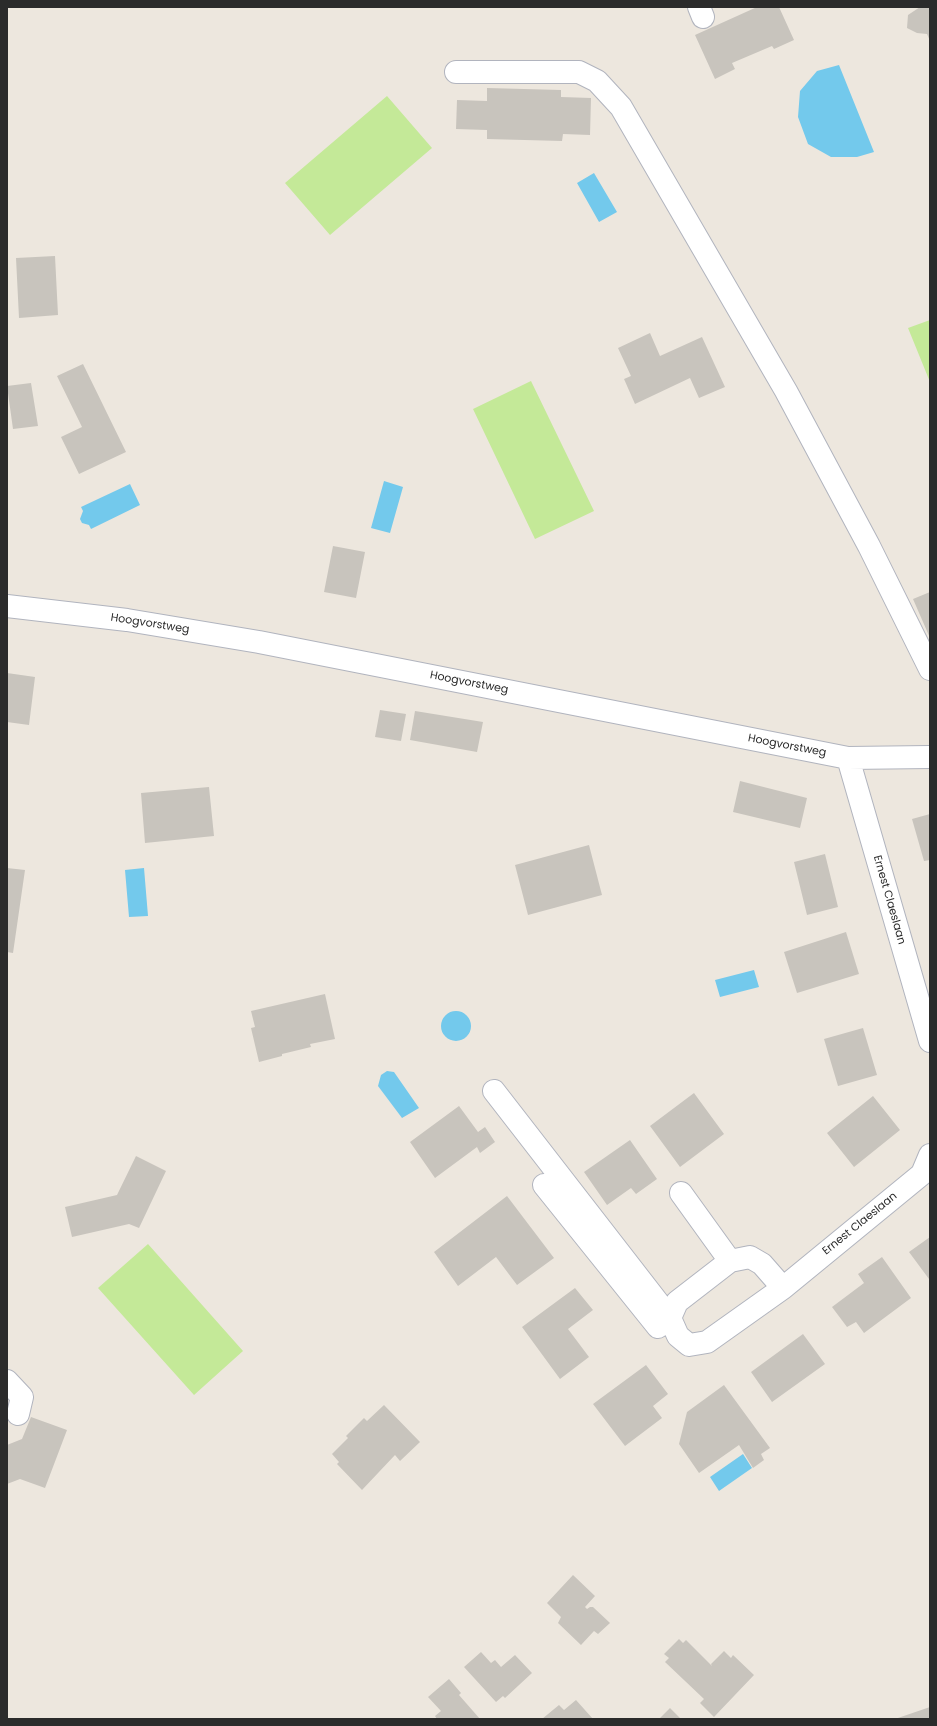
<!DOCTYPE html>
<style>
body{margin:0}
#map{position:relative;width:937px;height:1726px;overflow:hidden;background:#ede7de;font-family:Poppins,sans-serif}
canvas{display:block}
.frame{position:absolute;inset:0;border:8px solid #2b2b2b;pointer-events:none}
</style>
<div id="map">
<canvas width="937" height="1726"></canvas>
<div class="frame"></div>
</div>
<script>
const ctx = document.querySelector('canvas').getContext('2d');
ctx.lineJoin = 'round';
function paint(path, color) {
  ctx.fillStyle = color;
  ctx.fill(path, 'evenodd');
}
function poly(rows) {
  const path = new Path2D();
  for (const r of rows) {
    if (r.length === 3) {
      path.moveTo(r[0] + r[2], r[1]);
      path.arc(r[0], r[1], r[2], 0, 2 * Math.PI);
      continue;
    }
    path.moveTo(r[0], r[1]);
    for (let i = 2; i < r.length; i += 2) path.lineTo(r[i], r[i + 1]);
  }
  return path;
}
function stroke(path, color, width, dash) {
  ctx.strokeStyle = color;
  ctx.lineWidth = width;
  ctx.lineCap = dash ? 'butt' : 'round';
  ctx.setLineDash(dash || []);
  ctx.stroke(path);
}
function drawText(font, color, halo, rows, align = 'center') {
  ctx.font = font + ' Poppins,sans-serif';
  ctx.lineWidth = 4;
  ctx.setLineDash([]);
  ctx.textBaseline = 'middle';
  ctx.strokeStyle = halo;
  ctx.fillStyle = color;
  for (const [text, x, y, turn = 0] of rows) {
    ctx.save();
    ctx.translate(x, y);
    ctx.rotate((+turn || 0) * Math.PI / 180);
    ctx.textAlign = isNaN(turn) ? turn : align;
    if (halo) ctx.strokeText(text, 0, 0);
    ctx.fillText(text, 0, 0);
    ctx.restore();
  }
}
paint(poly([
 [387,96,432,148,330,235,285,183],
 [930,320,930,382,908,328],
 [531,381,594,511,535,539,473,409],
 [148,1244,243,1351,194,1395,98,1288]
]), '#c4e998');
paint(poly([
 [839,65,874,152,857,157,831,157,808,144,798,117,800,91,817,71],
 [594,173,617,212,599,222,577,183],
 [384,481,403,487,390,533,371,528],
 [130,484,140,505,91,529,89,525,82,523,80,519,83,511,81,507],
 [144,868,148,916,129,917,125,870],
 [754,970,759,987,720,997,715,980],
 [456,1026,15],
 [387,1071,394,1072,419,1108,402,1118,378,1086,381,1075],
 [743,1454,752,1468,719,1491,710,1477]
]), '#73c9ec');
paint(poly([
 [757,7,779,7,794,40,774,49,772,46,732,63,735,69,715,79,695,35],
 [920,7,930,7,930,41,927,34,917,33,907,28,908,15],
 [487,88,561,90,561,97,591,98,590,135,563,134,562,141,487,139,487,130,456,129,457,100,487,101],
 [55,256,58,315,19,318,16,258],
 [650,333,660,356,702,337,725,387,699,398,690,378,635,404,624,379,631,376,618,348],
 [83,364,126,452,79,474,61,437,82,427,57,376],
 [31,383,38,426,13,429,7,386],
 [333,546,365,552,356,598,324,592],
 [930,592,930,638,913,599],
 [7,673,35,677,29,725,7,722],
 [380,710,406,714,401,741,375,737],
 [415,711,483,722,477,752,410,740],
 [740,781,807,798,800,828,733,812],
 [209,787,214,836,145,843,141,793],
 [930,814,930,860,924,861,912,819],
 [589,845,602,895,528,915,515,865],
 [825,854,838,907,807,915,794,862],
 [7,868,25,870,13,953,7,952],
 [846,932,859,974,797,993,784,952],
 [325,994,335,1039,310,1044,311,1047,282,1054,282,1056,259,1062,251,1028,255,1027,251,1011],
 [863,1028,877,1075,838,1086,824,1039],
 [694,1093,724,1134,680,1167,650,1126],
 [873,1096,900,1130,854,1167,827,1133],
 [459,1106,478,1132,485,1127,495,1142,480,1153,477,1147,435,1178,410,1142],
 [630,1140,657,1179,636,1194,631,1188,607,1205,584,1172],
 [136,1156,166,1171,139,1228,129,1224,72,1237,65,1207,117,1195],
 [507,1196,554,1258,517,1285,496,1257,458,1286,434,1252],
 [930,1237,930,1278,929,1279,909,1252],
 [882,1257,911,1298,864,1333,856,1322,847,1327,832,1307,864,1283,858,1274],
 [575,1288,593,1310,568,1329,589,1357,560,1379,522,1327],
 [803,1334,825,1364,772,1402,751,1372],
 [646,1365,668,1394,653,1406,662,1418,625,1446,593,1404],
 [724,1385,770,1448,761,1454,764,1460,753,1468,739,1445,699,1473,679,1444,687,1412],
 [384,1405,420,1442,400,1461,395,1455,362,1490,337,1464,339,1462,332,1454,348,1438,346,1436,364,1418,367,1421],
 [31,1417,67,1430,45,1488,20,1479,7,1484,7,1445,22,1439],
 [573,1575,595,1596,585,1607,587,1609,590,1607,593,1607,610,1623,598,1634,594,1631,581,1645,558,1623,561,1617,547,1603],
 [679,1639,683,1643,686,1640,712,1666,711,1664,724,1651,731,1658,733,1655,754,1675,714,1717,700,1703,704,1699,665,1662,669,1658,664,1654],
 [481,1652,491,1663,495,1660,501,1667,515,1655,532,1673,505,1698,503,1696,496,1702,464,1667],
 [449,1679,461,1693,459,1695,480,1719,437,1719,435,1716,441,1711,428,1697],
 [576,1700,593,1719,542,1719,559,1705,564,1710],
 [930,1707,930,1719,895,1719],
 [670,1708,681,1719,659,1719]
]), '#c8c4bd');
const minor = poly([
 [699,7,703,17],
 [456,72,579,72,597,81,621,107,786,391,869,546,930,669],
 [7,606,127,620,259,642,848,758,930,757],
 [848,758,930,1041],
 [494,1091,670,1318,658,1327,544,1185],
 [681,1193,730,1261],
 [783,1288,762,1264,750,1257,730,1261,677,1302,670,1318,678,1336,689,1345,707,1342,783,1288,922,1174,930,1155],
 [7,1381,22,1397,18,1414]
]);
stroke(minor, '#b1b4be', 24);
stroke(minor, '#fff', 22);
drawText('11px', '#2b2b2b', '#fff', [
 ["Hoogvorstweg",150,624,9],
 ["Hoogvorstweg",469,683,11],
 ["Hoogvorstweg",787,746,11],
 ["Ernest Claeslaan",889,900,74],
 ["Ernest Claeslaan",860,1224,-39]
]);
</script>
